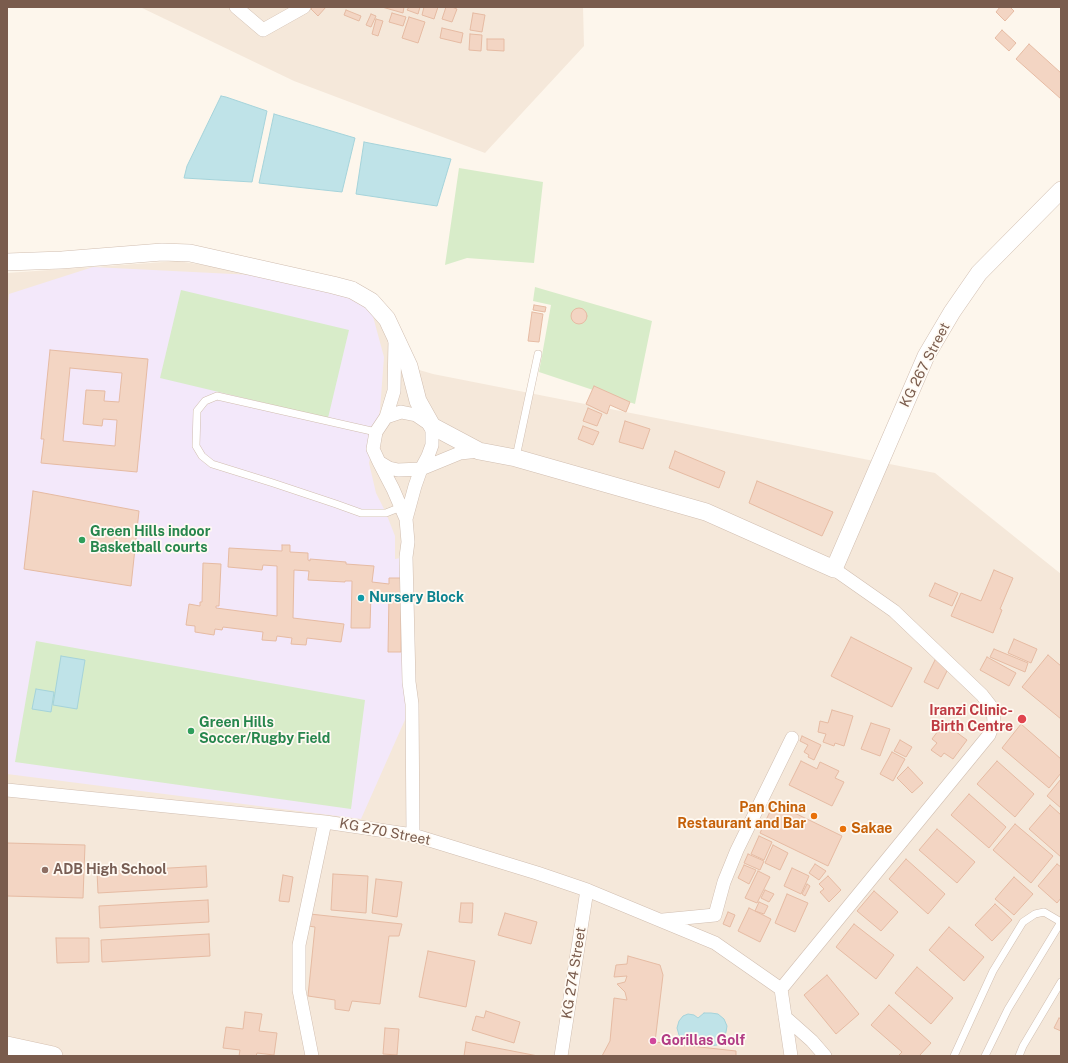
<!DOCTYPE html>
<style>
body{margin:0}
#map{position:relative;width:1068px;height:1063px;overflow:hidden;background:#fdf6ec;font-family:"Public Sans",sans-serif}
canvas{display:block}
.frame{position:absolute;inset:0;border:8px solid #7a5c4d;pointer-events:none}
</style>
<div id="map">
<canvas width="1068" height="1063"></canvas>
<div class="frame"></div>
</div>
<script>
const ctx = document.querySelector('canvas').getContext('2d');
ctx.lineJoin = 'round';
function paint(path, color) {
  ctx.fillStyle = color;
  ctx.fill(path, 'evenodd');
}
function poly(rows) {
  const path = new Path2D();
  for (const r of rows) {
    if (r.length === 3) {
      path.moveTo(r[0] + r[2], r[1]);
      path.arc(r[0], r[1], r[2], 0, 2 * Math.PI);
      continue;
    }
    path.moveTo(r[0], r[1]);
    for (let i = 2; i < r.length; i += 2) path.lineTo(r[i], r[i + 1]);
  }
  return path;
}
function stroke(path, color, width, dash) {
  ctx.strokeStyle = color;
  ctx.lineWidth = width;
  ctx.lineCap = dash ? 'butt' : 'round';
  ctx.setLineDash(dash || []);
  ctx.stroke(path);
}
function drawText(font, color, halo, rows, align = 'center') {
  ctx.font = font + ' "Public Sans",sans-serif';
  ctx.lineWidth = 3.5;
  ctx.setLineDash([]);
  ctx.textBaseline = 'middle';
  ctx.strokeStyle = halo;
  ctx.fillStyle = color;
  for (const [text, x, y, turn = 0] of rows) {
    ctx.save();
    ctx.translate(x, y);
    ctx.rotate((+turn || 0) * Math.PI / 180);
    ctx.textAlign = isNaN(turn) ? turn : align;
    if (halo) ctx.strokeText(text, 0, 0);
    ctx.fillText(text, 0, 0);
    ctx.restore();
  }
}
paint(poly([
 [140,7,583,7,584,46,485,153,294,81],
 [178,261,273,276,368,298,409,367,433,374,935,473,1061,574,1061,1056,7,1056,7,273]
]), '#f5e8da');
paint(poly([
 [93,267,273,276,368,298,384,357,380,410,369,463,376,493,386,513,395,536,395,559,406,557,412,704,361,819,7,774,7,319,9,294]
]), '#f3e8fa');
paint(poly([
 [459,168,543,182,534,263,467,258,445,265],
 [535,287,652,321,635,404,539,372,551,305,533,301],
 [181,290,349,330,328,418,160,378],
 [36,641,365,700,351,809,15,762]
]), '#d8ecc9');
const water = poly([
 [221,96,226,97,267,111,252,182,184,178,187,166,221,96],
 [274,114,355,138,342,192,259,183,274,114],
 [364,142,451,159,437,206,356,194,364,142],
 [61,656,85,660,77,709,53,705,61,656],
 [36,689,54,692,51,712,32,709,36,689],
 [704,1013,711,1013,718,1014,724,1019,727,1026,726,1032,723,1041,717,1045,709,1046,701,1043,697,1038,690,1041,684,1040,679,1035,677,1028,679,1021,683,1016,688,1014,694,1015,698,1018,704,1013]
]);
paint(water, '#bfe3e8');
stroke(water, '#a5d3da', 1);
const building = poly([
 [313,7,326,7,318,16,311,9,313,7],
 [382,7,404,7,403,13,382,7],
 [409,7,420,7,418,14,407,10,409,7],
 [424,7,438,7,434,19,422,15,424,7],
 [446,7,452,7,457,9,452,22,442,19,446,7],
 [1000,7,1010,7,1014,11,1005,21,996,12,1000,7],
 [346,10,361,16,359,21,344,15,346,10],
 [392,13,406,17,403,26,389,22,392,13],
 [473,13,485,15,482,32,470,30,473,13],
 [371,14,376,16,371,27,366,25,371,14],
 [409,17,425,22,418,43,402,38,409,17],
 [376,19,383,21,378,36,372,34,376,19],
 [442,28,463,33,461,43,440,38,442,28],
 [1002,30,1016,43,1009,51,995,38,1002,30],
 [470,34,482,35,481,51,469,50,470,34],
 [487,39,504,39,504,51,487,50,487,39],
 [1029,44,1061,73,1061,99,1016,59,1029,44],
 [534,305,546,307,545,312,533,310,534,305],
 [579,316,8],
 [532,312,543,314,539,342,528,341,532,312],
 [50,350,148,359,137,472,41,463,44,439,41,439,50,350],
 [70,368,122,373,119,402,104,401,105,391,86,390,83,424,102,426,103,419,117,420,115,446,63,441,70,368],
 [594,386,630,402,626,412,610,405,607,414,586,404,594,386],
 [588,408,602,414,597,426,583,421,588,408],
 [625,421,650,429,643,449,619,442,625,421],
 [583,426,599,432,593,445,578,439,583,426],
 [675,451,725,472,719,488,669,468,675,451],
 [757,481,833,512,822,536,749,503,757,481],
 [33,491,139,511,131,586,24,569,33,491],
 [282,545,290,545,290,552,308,553,308,560,310,561,310,559,346,562,346,564,374,566,372,582,389,584,389,578,401,578,401,652,388,652,389,595,371,592,370,628,351,628,352,581,345,581,345,582,308,580,309,571,294,570,293,618,344,624,341,642,307,638,306,645,291,644,292,638,277,636,276,641,262,640,263,632,223,627,222,630,215,629,214,635,195,632,195,626,186,625,189,604,200,606,200,602,202,602,203,563,221,564,219,606,216,606,216,608,277,616,277,566,263,565,262,570,228,567,229,548,282,551,282,545],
 [994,570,1013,578,1000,609,1002,610,993,633,951,616,961,593,981,601,994,570],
 [935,583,958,593,952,606,929,596,935,583],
 [851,637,912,668,892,707,831,676,851,637],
 [1014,639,1037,649,1031,663,1008,653,1014,639],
 [994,649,1028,663,1025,672,990,657,994,649],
 [1048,655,1061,666,1061,719,1022,687,1048,655],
 [987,657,1016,673,1009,686,980,670,987,657],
 [936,658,950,665,938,689,924,682,936,658],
 [832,710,853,716,844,746,835,743,834,746,823,742,826,734,818,732,820,721,828,723,832,710],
 [871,723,890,729,880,756,861,749,871,723],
 [944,723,967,740,953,759,944,753,941,757,931,750,937,743,932,739,944,723],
 [1021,724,1061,759,1061,773,1049,788,1002,748,1021,724],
 [802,736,821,745,814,760,808,757,809,755,804,752,808,745,800,741,802,736],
 [900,740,912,747,906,757,894,751,900,740],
 [892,752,905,759,893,781,880,774,892,752],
 [801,761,817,769,820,762,839,771,835,778,844,782,832,806,789,785,801,761],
 [997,761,1034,794,1015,817,977,784,997,761],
 [908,767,923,783,912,793,897,778,908,767],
 [1061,779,1061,808,1047,796,1061,779],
 [969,794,1006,827,989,848,951,815,969,794],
 [774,803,842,836,828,866,760,833,774,803],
 [1050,805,1061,815,1061,857,1029,829,1050,805],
 [1015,824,1053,856,1031,883,993,850,1015,824],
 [937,829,975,862,957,883,919,850,937,829],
 [759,836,772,842,764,860,751,854,759,836],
 [7,843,85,845,83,898,7,896,7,843],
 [773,845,788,853,780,870,765,863,773,845],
 [748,854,764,861,760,870,744,863,748,854],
 [906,859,945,894,928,914,889,879,906,859],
 [815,864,826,871,819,880,809,873,815,864],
 [1057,864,1061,867,1061,898,1057,903,1038,886,1057,864],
 [744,865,756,870,749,884,738,878,744,865],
 [206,866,207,887,98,893,97,872,206,866],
 [792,868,809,876,801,894,784,886,792,868],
 [758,871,770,877,757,903,745,898,758,871],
 [333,874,368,876,366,913,331,910,333,874],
 [283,875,293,877,289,902,279,901,283,875],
 [828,876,841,890,829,902,820,892,824,889,819,884,828,876],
 [1014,877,1033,894,1014,915,995,899,1014,877],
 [376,879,402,882,397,917,372,913,376,879],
 [807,884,810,886,805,896,802,894,807,884],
 [765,890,774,894,769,902,761,898,765,890],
 [874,891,898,912,881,931,857,911,874,891],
 [787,894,808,903,795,932,775,923,787,894],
 [208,900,209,922,100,928,99,906,208,900],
 [759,902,768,906,764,914,755,911,759,902],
 [461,903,473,903,472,923,459,922,461,903],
 [995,904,1012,920,992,941,975,925,995,904],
 [749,908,771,919,760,942,738,931,749,908],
 [728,912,735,915,730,927,723,924,728,912],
 [505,913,537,922,531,944,498,935,505,913],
 [310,914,402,924,399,936,389,936,380,1004,352,1001,349,1011,335,1009,335,1000,308,996,315,927,308,926,310,914],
 [854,924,894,955,876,979,836,947,854,924],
 [949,927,984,957,964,981,929,950,949,927],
 [209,934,210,956,102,962,101,940,209,934],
 [56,938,89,938,89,962,57,963,56,938],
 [428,951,475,961,466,1007,419,997,428,951],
 [628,956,660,965,663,975,655,1042,736,1051,736,1056,602,1056,610,1041,614,998,627,1000,625,992,617,984,625,982,627,976,614,977,616,965,627,964,628,956],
 [917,967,953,998,931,1024,895,993,917,967],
 [827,975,859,1014,836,1034,804,995,827,975],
 [889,1005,931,1043,920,1055,921,1056,898,1056,902,1052,871,1025,889,1005],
 [486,1011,520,1022,514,1043,472,1030,476,1016,484,1018,486,1011],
 [245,1012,262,1014,259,1031,277,1033,274,1055,257,1053,256,1056,239,1056,240,1050,223,1048,226,1027,243,1029,245,1012],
 [1059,1018,1061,1019,1061,1031,1054,1028,1059,1018],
 [385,1028,399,1029,397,1055,383,1054,385,1028],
 [466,1042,538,1056,464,1056,466,1042]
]);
paint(building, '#f3d5c3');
stroke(building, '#e6bba3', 1);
const service = poly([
 [376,432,217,396,205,401,197,411,196,446,202,456,212,464,273,483,336,504,361,513,386,513,401,507],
 [516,457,538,354],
 [954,1056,993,971,1023,922,1035,914,1044,912,1061,922],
 [985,1056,1008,1009,1061,922],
 [1019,1056,1023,1046,1061,982]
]);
const minor = poly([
 [236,7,263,30,304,7],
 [386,417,401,412,416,415,432,426,432,445,428,456,421,469,398,470,389,468,379,462,373,449,376,432,386,417,394,391,395,339],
 [379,462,393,489,406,519],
 [7,790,325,822,413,835,537,873,587,890,715,943,781,989],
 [413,835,412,704,409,682,406,557,408,542,406,519,415,486,421,469,460,453,479,451],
 [663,920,715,915,724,882,737,850,792,738],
 [785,1017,812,1041,825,1056],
 [312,1056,299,990,299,945,325,822],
 [561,1056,587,890],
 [791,1056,781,989,989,735,994,722,993,709,982,695,894,611,834,569]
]);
const tertiary = poly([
 [7,262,62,260,162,252,190,253,333,285,352,290,371,301,387,319,409,366,418,401,432,426,479,451,516,458,706,512,834,569,926,356,952,312,979,273,1061,190]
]);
const secondary = poly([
 [7,1046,53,1056]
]);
stroke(service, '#d1beb0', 8);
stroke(minor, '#d1beb0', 14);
stroke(tertiary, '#d1beb0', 18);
stroke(secondary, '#d6c0b0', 20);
stroke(service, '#fff', 7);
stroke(minor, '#fff', 13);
stroke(tertiary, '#fff', 17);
stroke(secondary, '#fff', 19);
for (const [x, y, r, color] of [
 [82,540,4,"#2e9e5b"],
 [361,598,4,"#0f9aa8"],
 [1022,719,5,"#e0444e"],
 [191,731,4,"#2e9e5b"],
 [814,816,4,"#e8710a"],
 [843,829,4,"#e8710a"],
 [45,870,4,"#8d6e63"],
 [653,1041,4,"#d1479c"]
]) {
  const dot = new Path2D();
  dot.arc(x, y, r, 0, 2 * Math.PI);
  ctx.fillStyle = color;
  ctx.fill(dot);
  stroke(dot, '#fffaf3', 1.5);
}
drawText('14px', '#7a5c4d', '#fffaf3', [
 ["KG 267 Street",925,365,-63],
 ["KG 270 Street",385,832,11],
 ["KG 274 Street",574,973,-81]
]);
drawText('bold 14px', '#27864d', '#fffaf3', [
 ["Green Hills indoor",90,532],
 ["Basketball courts",90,548],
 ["Green Hills",199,723],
 ["Soccer/Rugby Field",199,739]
], 'left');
drawText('bold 14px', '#0d838f', '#fffaf3', [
 ["Nursery Block",369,598]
], 'left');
drawText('bold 14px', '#be3a42', '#fffaf3', [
 ["Iranzi Clinic-",1013,711],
 ["Birth Centre",1013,727]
], 'right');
drawText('bold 14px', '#c56008', '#fffaf3', [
 ["Pan China",806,808],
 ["Restaurant and Bar",806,824],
 ["Sakae",851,829,"left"]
], 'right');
drawText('bold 14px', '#785e54', '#fffaf3', [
 ["ADB High School",53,870]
], 'left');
drawText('bold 14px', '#b23c85', '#fffaf3', [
 ["Gorillas Golf",661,1041]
], 'left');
</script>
